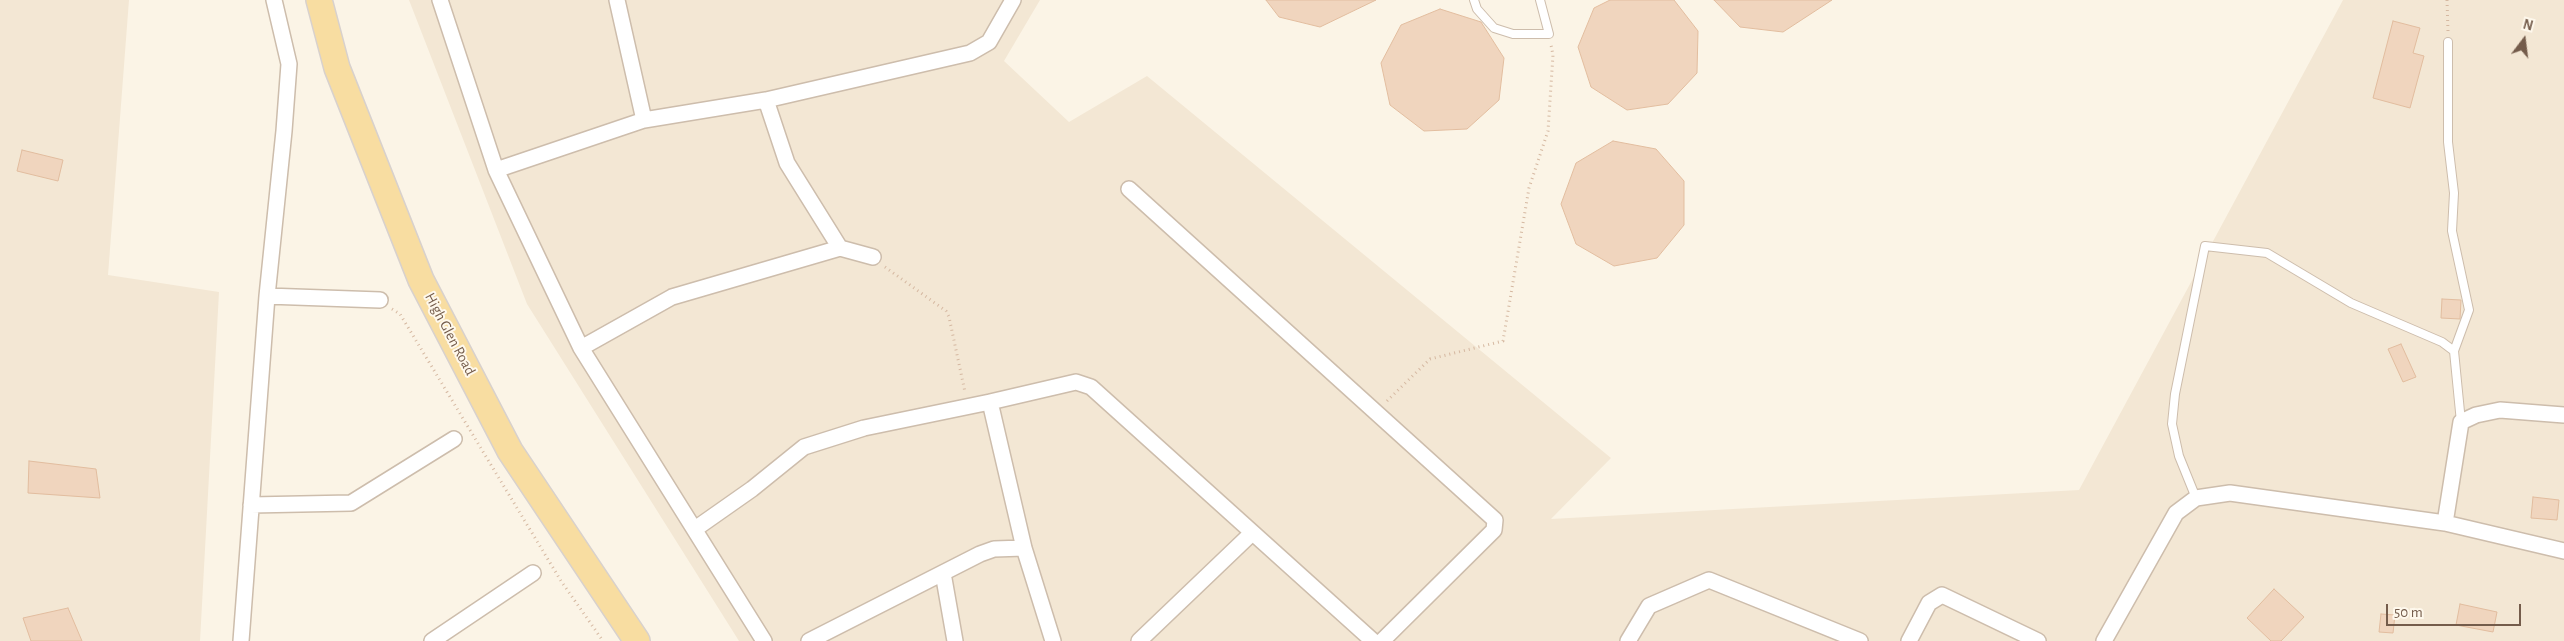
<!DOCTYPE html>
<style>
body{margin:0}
#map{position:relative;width:2564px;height:641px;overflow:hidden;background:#fbf4e6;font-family:"Alegreya Sans",sans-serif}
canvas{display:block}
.north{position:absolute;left:2499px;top:15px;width:50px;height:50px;-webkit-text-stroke:4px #fef8ec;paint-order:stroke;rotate:15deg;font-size:14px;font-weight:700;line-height:20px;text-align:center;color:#745c4b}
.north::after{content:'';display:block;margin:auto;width:18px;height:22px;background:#745c4b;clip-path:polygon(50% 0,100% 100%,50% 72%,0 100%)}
.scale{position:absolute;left:2386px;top:604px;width:135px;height:22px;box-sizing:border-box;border:2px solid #745c4b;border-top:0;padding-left:6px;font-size:15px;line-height:18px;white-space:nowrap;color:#745c4b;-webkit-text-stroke:4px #fef8ec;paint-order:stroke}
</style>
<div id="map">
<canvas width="2564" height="641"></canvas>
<div class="north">N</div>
<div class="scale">50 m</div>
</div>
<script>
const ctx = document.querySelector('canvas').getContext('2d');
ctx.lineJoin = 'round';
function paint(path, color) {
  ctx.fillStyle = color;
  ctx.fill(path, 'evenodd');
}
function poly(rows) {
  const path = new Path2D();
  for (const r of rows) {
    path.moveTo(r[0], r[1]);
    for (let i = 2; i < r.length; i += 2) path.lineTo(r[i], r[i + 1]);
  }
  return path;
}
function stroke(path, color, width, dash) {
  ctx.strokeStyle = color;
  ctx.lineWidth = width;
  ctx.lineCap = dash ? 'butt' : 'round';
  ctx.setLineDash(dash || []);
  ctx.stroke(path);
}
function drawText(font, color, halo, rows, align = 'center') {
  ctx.font = font + ' "Alegreya Sans",sans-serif';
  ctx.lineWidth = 4;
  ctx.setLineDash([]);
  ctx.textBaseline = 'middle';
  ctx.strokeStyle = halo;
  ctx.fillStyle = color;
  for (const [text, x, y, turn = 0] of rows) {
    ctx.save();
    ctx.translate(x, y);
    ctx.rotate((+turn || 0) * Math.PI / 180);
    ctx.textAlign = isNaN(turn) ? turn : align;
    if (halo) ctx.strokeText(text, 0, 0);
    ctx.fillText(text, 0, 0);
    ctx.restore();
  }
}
paint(poly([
 [0,0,129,0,108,275,219,292,200,641,0,641],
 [409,0,1040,0,1004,61,1069,122,1147,76,1611,458,1551,519,2079,490,2343,0,2564,0,2564,641,739,641,527,304]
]), '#f3e7d4');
const building = poly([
 [1266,0,1376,0,1320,27,1279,17,1266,0],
 [1610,0,1674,0,1698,31,1697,73,1668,104,1627,110,1591,87,1578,47,1594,8,1610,0],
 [1714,0,1832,0,1783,32,1740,27,1714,0],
 [1440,9,1481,22,1504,58,1499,100,1467,129,1424,131,1390,105,1381,63,1401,25,1440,9],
 [2393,21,2420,28,2413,53,2424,56,2410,108,2373,98,2393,21],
 [1613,141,1656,149,1684,181,1684,225,1657,258,1614,266,1576,244,1561,204,1576,163,1613,141],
 [22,150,63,160,58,181,17,171,22,150],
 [2442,299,2461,300,2460,319,2441,318,2442,299],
 [2401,344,2416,377,2403,382,2388,349,2401,344],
 [29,461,96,469,100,498,28,493,29,461],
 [2533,497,2559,500,2557,520,2531,518,2533,497],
 [2274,589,2304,617,2281,641,2271,641,2247,618,2274,589],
 [2460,604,2497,612,2493,632,2456,625,2460,604],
 [68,608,82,641,31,641,23,618,68,608],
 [2381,614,2395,615,2393,633,2379,632,2381,614]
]);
paint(building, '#f0d5be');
stroke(building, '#e2bd9f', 1);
const lane = poly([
 [1474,0,1477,9,1494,28,1513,34,1549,34,1540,0],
 [2448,42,2448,142,2454,193,2452,231,2469,310,2454,351],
 [2196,498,2179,456,2172,424,2175,394,2205,246,2267,253,2351,303,2442,342,2454,351,2461,422]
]);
const street = poly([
 [440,0,496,170,581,348,764,641],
 [617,0,644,120],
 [766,100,787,163,840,248],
 [496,170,644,120,766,100,970,53,989,42,1013,0],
 [1129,189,1495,520,1494,530,1382,641],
 [267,296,380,300],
 [581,348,672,297,840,248,873,257],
 [251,505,351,503,454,439],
 [2445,523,2461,422,2476,415,2500,410,2564,415],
 [695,529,752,489,804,447,864,428,990,402],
 [943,573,955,641],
 [241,641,267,296,284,131,289,64,274,0],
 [432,641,533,573],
 [809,641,980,554,994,549,1024,548],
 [1053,641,1024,548,990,402,1076,382,1091,387,1373,641],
 [1139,641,1252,533],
 [1628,641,1649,606,1709,580,1860,641],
 [1909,641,1929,603,1942,595,2038,641],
 [2104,641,2176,513,2196,498,2230,493,2445,523,2564,551]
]);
const primary = poly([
 [319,0,337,68,421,280,510,451,637,641]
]);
stroke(lane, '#cdbdac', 10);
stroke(street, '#cdbdac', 18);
stroke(primary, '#d8d1cd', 28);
stroke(poly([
 [2447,0,2448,32],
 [885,267,946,311,949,317,965,392],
 [392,309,400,314,561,581,603,641],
 [1387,401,1430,359,1503,341,1529,188,1548,131,1553,55,1551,45]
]), '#d5b8a1', 3, [1, 4]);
stroke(lane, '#fff', 8);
stroke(street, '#fff', 15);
stroke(primary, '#f8dda1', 25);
drawText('15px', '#745c4b', '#fef8ec', [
 ["High Glen Road",450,334,62]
]);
</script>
